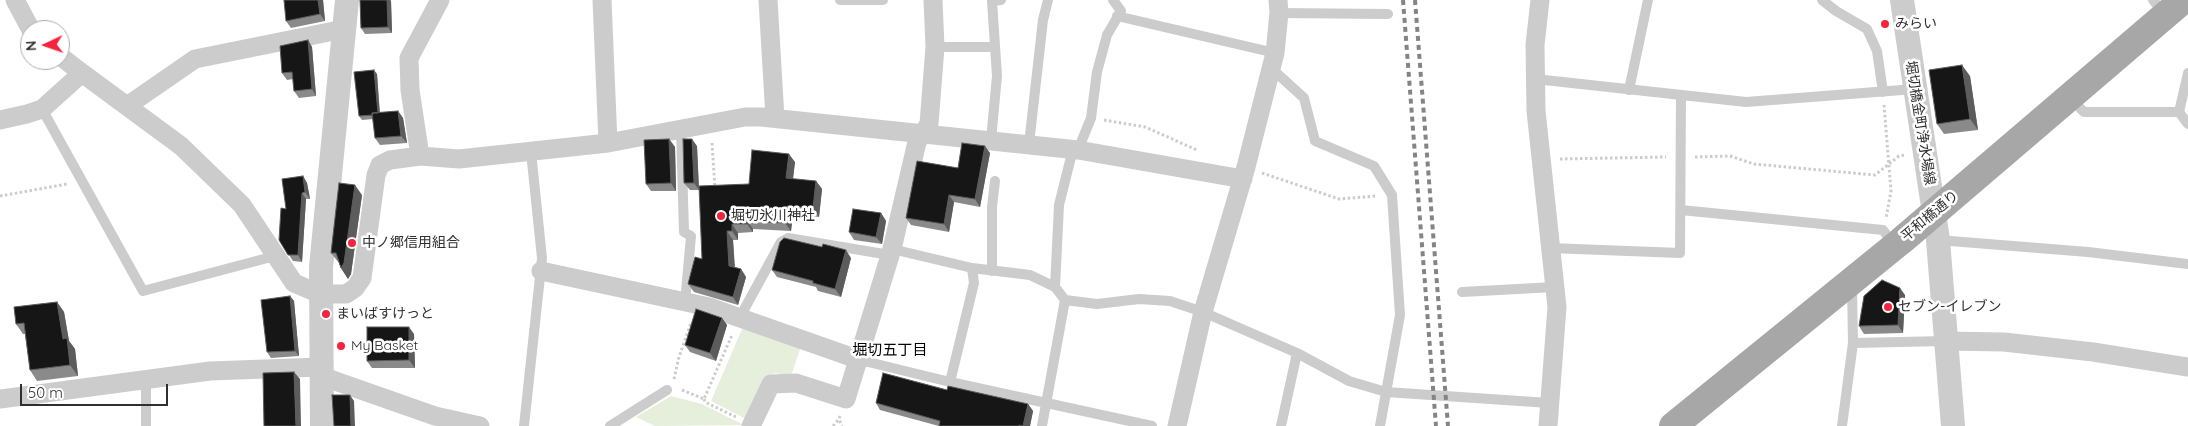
<!DOCTYPE html>
<meta charset="utf-8">
<style>
body{margin:0}
#map{position:relative;width:2188px;height:426px;overflow:hidden;background:#fff;font-family:Quicksand,sans-serif}
canvas{display:block}
.north{position:absolute;left:20px;top:20px;width:50px;height:50px;box-sizing:border-box;background:#fff;border:1px solid #acacac;border-radius:50%;rotate:267deg;font-size:14px;font-weight:700;line-height:20px;text-align:center;color:#2f2f2f}
.north::after{content:'';display:block;margin:auto;width:18px;height:22px;background:#f4243d;clip-path:polygon(50% 0,100% 100%,50% 72%,0 100%)}
.scale{position:absolute;left:20px;top:384px;width:148px;height:22px;box-sizing:border-box;border:2px solid #2f2f2f;border-top:0;padding-left:6px;font-size:15px;line-height:18px;white-space:nowrap;color:#2f2f2f;-webkit-text-stroke:4px #fff;paint-order:stroke}
</style>
<div id="map">
<canvas width="2188" height="426"></canvas>
<div class="north">N</div>
<div class="scale">50 m</div>
</div>
<script>
const ctx = document.querySelector('canvas').getContext('2d');
ctx.lineJoin = 'round';
function paint(path, color) {
  ctx.fillStyle = color;
  ctx.fill(path, 'evenodd');
}
function poly(rows) {
  const path = new Path2D();
  for (const r of rows) {
    path.moveTo(r[0], r[1]);
    for (let i = 2; i < r.length; i += 2) path.lineTo(r[i], r[i + 1]);
  }
  return path;
}
function stroke(path, color, width, dash) {
  ctx.strokeStyle = color;
  ctx.lineWidth = width;
  ctx.lineCap = dash ? 'butt' : 'round';
  ctx.setLineDash(dash || []);
  ctx.stroke(path);
}
function drawText(font, color, halo, rows, align = 'center') {
  ctx.font = font + ' Quicksand,"Noto Sans JP",sans-serif';
  ctx.lineWidth = 5;
  ctx.setLineDash([]);
  ctx.textBaseline = 'middle';
  ctx.strokeStyle = halo;
  ctx.fillStyle = color;
  for (const [text, x, y, turn = 0] of rows) {
    ctx.save();
    ctx.translate(x, y);
    ctx.rotate((+turn || 0) * Math.PI / 180);
    ctx.textAlign = isNaN(turn) ? turn : align;
    if (halo) ctx.strokeText(text, 0, 0);
    ctx.fillText(text, 0, 0);
    ctx.restore();
  }
}
paint(poly([
 [743,327,801,346,791,376,775,373,766,376,746,419,711,401],
 [671,396,702,404,744,425,655,426,636,417]
]), '#e6eedc');
stroke(poly([
 [1884,105,1891,191,1886,218],
 [1104,120,1145,127,1197,150],
 [712,143,715,189],
 [1695,157,1730,156,1754,164,1875,175,1899,156,1905,155],
 [1560,159,1666,157],
 [1262,173,1339,199,1376,196],
 [0,196,67,184],
 [674,379,679,357,691,323],
 [682,390,704,399,732,335],
 [704,399,705,402,736,417],
 [840,416,839,419,842,426],
 [833,426,839,419]
]), '#ccc', 3, [2.5, 2.5]);
stroke(poly([
 [840,0,883,0],
 [1822,0,1836,11,1867,29,1877,51,1883,92],
 [2153,0,2165,15],
 [1279,13,1388,14],
 [1117,16,1275,53],
 [935,47,995,47],
 [1271,68,1304,98,1315,141,1374,166,1392,195,1400,315,1380,426],
 [1535,79,1746,102,1915,89],
 [1629,90,1648,0],
 [2071,99,2084,112,2179,112,2188,124],
 [42,109,143,291,275,256],
 [2179,112,2188,73],
 [681,130,684,232,691,236,685,303],
 [991,140,997,76,992,1,1001,0],
 [1029,144,1043,20,1048,0],
 [1681,210,1883,230,1894,245],
 [1938,240,2088,252,2188,264],
 [1550,248,1680,253,1681,96],
 [892,249,972,268,1030,275,1055,287,1065,300,1097,304,1139,299,1170,301,1203,312,1297,353,1349,381,1386,392,1549,403],
 [992,271,992,207,995,181],
 [1055,287,1059,205,1071,157,1078,150,1091,118,1097,72,1107,35,1121,11,1113,0],
 [1462,292,1554,287],
 [740,317,781,242,788,238,890,255],
 [1853,343,1946,341],
 [860,360,950,382,1152,426],
 [146,379,146,426],
 [950,382,974,283,972,268],
 [524,426,542,258,531,152],
 [610,426,667,390],
 [1042,426,1065,300],
 [1281,426,1297,353],
 [1842,426,1853,343,1852,285]
]), '#ccc', 10);
stroke(poly([
 [15,0,31,30],
 [602,0,608,143],
 [768,0,775,118],
 [1540,0,1535,45,1536,111,1557,307,1548,426],
 [60,56,82,73],
 [127,106,195,59,344,29],
 [0,120,27,114,42,109,82,73,181,146,242,205,294,283,320,294,346,294,355,288,362,278,376,175,380,165,390,160,420,156,459,159,608,143,745,117,761,117,1078,150,1243,179],
 [420,156,410,90,409,58,440,0],
 [541,271,709,307,860,360],
 [1946,341,2004,342,2093,352,2188,367],
 [321,376,435,416,480,426],
 [0,399,210,371,320,367],
 [751,426,771,384,796,383,846,399,892,249,917,142,929,124,935,47,933,0],
 [1177,426,1203,312,1246,167,1275,53,1279,13,1278,0]
]), '#ccc', 19);
stroke(poly([
 [1902,0,1938,240,1953,426],
 [322,426,321,267,347,0]
]), '#ccc', 24);
stroke(poly([
 [1673,426,1901,241,2183,0]
]), '#a7a7a7', 28);
stroke(poly([
 [1403,0,1436,426],
 [1415,0,1448,426]
]), '#848484', 4, [5, 4]);
paint(poly([
 [323,0,325,21,291,28,286,21],
 [360,0,390,0,391,1,392,33,365,34,361,28],
 [308,40,312,47,316,96,299,98,294,91,293,79,287,80,282,73],
 [377,74,380,113,398,111,403,118,407,143,380,145,375,138,373,119,362,120,359,116],
 [1970,76,1978,130,1944,134,1937,124],
 [669,139,675,147,676,191,651,191,646,184],
 [697,146,699,190,690,190,684,183],
 [990,153,980,207,954,202,949,232,911,225,906,218,958,168],
 [795,162,793,179,816,181,822,189,819,217,793,214,791,231,753,229,753,232,738,233,738,240,733,240,735,267,741,269,746,277,738,305,694,292,688,284,749,184],
 [303,176,307,183,310,199,306,199,302,262,293,261,279,240,286,209],
 [362,195,351,274,348,279,341,268,339,263,331,253],
 [881,213,886,221,882,244,854,240,849,232],
 [851,258,841,297,818,291,816,287,777,277,772,270],
 [1905,295,1903,333,1864,334,1859,326],
 [290,296,294,301,299,356,271,358,267,352],
 [57,302,64,312,69,341,75,349,78,376,37,381,30,370,25,334,23,334,16,324],
 [722,318,727,325,716,361,690,352,685,345],
 [414,334,415,368,372,368,367,361],
 [947,390,1028,404,1033,411,1030,426,939,426,880,410,876,403]
]), '#8a8a8a');
paint(poly([
 [318,0,323,0,325,21,320,14],
 [387,0,390,0,391,1,392,33,388,27],
 [308,40,312,47,316,96,312,89],
 [1962,65,1970,76,1978,130,1970,119],
 [374,70,377,74,380,118,378,114],
 [398,111,403,118,407,143,401,136],
 [669,139,675,147,676,191,671,183],
 [692,139,697,146,699,190,694,183],
 [985,146,990,153,980,207,975,199],
 [789,154,795,162,792,186,786,178],
 [303,176,307,183,310,199,305,192],
 [816,181,822,189,819,217,813,208],
 [355,185,362,195,351,274,348,279,341,268],
 [302,193,306,199,302,262,298,255],
 [949,195,954,202,949,232,944,224],
 [787,206,793,214,791,231,785,223],
 [881,213,886,221,882,244,876,237],
 [747,221,753,229,753,232,747,224],
 [732,224,738,233,738,240,732,231],
 [727,231,733,240,735,274,729,266],
 [846,250,851,258,841,297,835,289],
 [741,269,746,277,738,305,733,297],
 [1900,288,1905,295,1903,333,1898,325],
 [290,296,294,301,299,356,295,351],
 [57,302,64,312,69,341,75,349,78,376,70,365,63,339],
 [722,318,727,325,716,361,710,353],
 [409,327,414,334,415,368,409,360],
 [294,372,300,379,301,426,296,426],
 [350,395,354,401,355,426,351,426],
 [1028,404,1033,411,1030,426,1023,426]
]), '#5c5c5c');
const building = poly([
 [284,0,318,0,320,14,286,21,284,0],
 [360,0,387,0,388,27,361,28,360,0],
 [308,40,312,89,294,91,292,72,282,73,280,46,308,40],
 [1962,65,1970,119,1937,124,1929,70,1962,65],
 [374,70,378,113,372,113,373,115,359,116,354,72,374,70],
 [398,111,401,136,375,138,372,113,398,111],
 [669,139,671,183,646,184,644,140,669,139],
 [683,139,692,139,694,183,684,183,683,139],
 [962,143,985,146,975,199,949,195,944,224,906,218,917,161,958,168,962,143],
 [752,150,789,154,786,178,816,181,813,208,787,206,785,223,747,221,747,224,732,224,732,231,727,231,729,266,741,269,733,297,688,284,695,257,702,259,699,186,749,184,752,150],
 [303,176,305,192,302,193,298,255,288,255,279,240,281,208,286,209,282,179,303,176],
 [339,183,355,185,344,263,341,268,336,253,331,253,339,183],
 [853,209,881,213,876,237,849,232,853,209],
 [784,238,822,247,823,244,846,250,835,289,813,283,813,281,772,270,780,242,784,238],
 [1882,280,1900,288,1898,325,1859,326,1864,296,1882,280],
 [290,296,295,351,267,352,261,300,290,296],
 [57,302,63,339,67,338,70,365,30,370,24,323,16,324,14,307,57,302],
 [696,309,722,318,710,353,685,345,696,309],
 [367,327,409,327,409,360,367,361,367,327],
 [294,372,296,426,264,426,263,373,294,372],
 [883,373,947,390,948,386,1028,404,1023,426,1019,425,1019,426,939,426,940,421,876,403,883,373],
 [332,395,350,395,351,426,334,426,332,395]
]);
paint(building, '#161616');
stroke(building, '#5c5c5c', 1);
for (const [x, y, r, color] of [
 [1885,24,5,"#f4243d"],
 [721,216,5,"#f4243d"],
 [352,243,5,"#f4243d"],
 [1888,307,5,"#f4243d"],
 [326,314,5,"#f4243d"],
 [341,346,5,"#f4243d"]
]) {
  const dot = new Path2D();
  dot.arc(x, y, r, 0, 2 * Math.PI);
  ctx.fillStyle = color;
  ctx.fill(dot);
  stroke(dot, '#fff', 2);
}
drawText('14px', '#2f2f2f', '#fff', [
 ["みらい",1895,24],
 ["堀切氷川神社",731,216],
 ["中ノ郷信用組合",362,243],
 ["セブン-イレブン",1898,307],
 ["まいばすけっと",336,314],
 ["My Basket",351,346]
], 'left');
drawText('14px', '#2f2f2f', '#fff', [
 ["堀切橋金町浄水場線",1920,123,81],
 ["平和橋通り",1930,216,-40]
]);
drawText('15px', '#000', '#fff', [
 ["堀切五丁目",890,350]
]);
</script>
